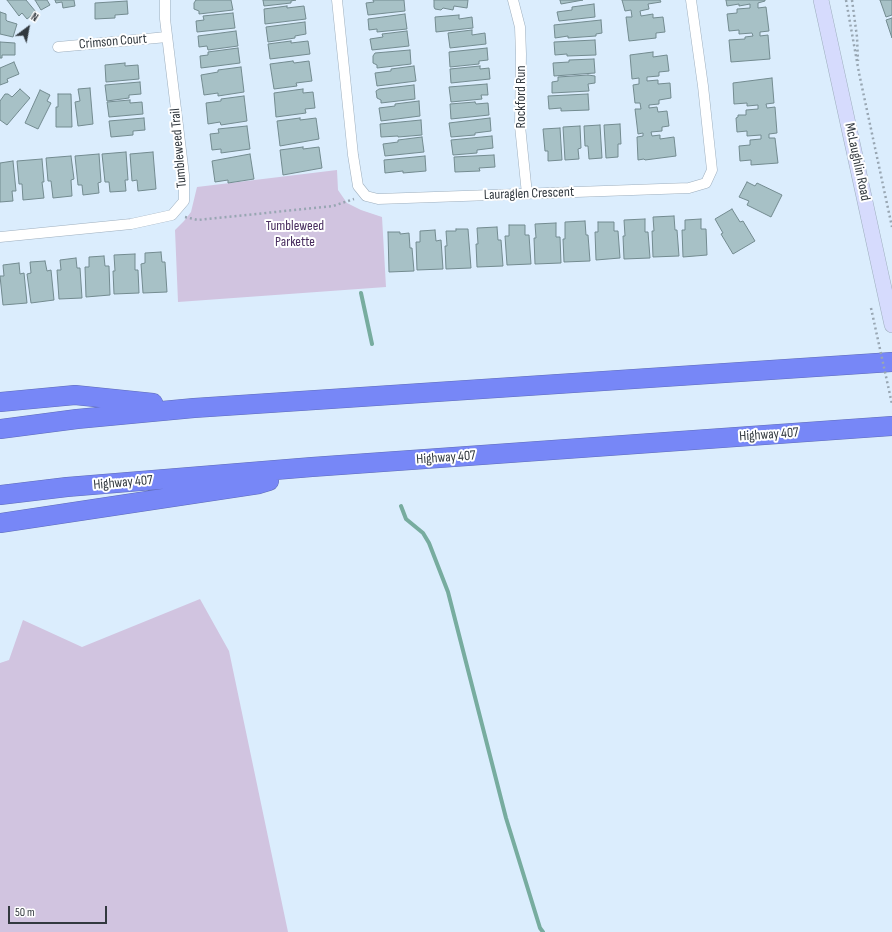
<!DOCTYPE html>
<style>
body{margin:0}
#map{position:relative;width:892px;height:932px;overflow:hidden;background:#dbedfd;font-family:"Sofia Sans Condensed",sans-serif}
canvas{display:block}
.north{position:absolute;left:8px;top:8px;width:40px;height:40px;-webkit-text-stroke:3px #fff;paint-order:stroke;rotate:32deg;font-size:11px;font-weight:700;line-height:16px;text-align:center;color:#32393f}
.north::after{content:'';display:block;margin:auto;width:14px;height:18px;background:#32393f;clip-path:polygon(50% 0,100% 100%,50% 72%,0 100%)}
.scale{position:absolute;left:8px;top:906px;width:99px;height:18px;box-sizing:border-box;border:2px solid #32393f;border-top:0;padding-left:5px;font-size:12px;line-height:14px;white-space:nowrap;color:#32393f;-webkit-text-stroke:3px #fff;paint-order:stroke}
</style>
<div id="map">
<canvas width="892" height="932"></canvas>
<div class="north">N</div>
<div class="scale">50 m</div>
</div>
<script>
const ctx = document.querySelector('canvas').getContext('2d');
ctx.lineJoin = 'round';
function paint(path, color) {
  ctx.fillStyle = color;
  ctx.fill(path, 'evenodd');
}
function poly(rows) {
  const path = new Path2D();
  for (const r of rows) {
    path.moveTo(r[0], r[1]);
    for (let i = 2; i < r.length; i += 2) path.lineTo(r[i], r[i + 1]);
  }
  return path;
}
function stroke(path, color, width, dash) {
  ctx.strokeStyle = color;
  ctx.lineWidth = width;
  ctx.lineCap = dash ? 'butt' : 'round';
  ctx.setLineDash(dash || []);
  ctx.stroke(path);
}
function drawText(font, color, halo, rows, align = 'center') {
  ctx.font = font + ' "Sofia Sans Condensed",sans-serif';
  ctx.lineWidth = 4;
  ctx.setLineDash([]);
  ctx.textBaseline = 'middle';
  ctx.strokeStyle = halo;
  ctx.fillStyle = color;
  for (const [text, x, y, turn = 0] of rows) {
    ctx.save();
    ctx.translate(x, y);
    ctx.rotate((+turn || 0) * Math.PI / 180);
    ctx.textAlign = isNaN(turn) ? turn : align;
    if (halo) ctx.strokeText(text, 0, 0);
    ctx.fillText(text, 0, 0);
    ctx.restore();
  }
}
paint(poly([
 [337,170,338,190,347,203,361,210,382,217,386,287,178,302,175,230,184,221,191,212,197,187],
 [200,599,229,651,288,932,0,932,0,663,9,660,23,620,82,647]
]), '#d1c4e0');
stroke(poly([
 [361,293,372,344],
 [401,506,406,519,423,533,429,543,448,592,506,818,540,928,543,932]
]), '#77ac9f', 4);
const building = poly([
 [7,0,26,0,36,12,27,19,22,13,19,16,7,0],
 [35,0,47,0,50,5,41,10,35,0],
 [55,0,74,0,75,6,63,8,62,2,56,3,55,0],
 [196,0,231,0,233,10,199,14,199,11,194,9,194,3,196,0],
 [263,0,296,0,291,1,291,3,264,6,263,0],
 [373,0,404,0,405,11,368,15,366,3,374,2,373,0],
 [434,0,468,0,467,8,454,6,453,10,443,8,441,10,435,9,434,7,434,0],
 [560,0,583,0,561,4,560,0],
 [622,0,660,0,661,2,648,4,649,9,640,11,641,16,653,14,653,18,663,17,665,32,656,33,656,38,629,41,626,17,632,17,631,10,625,11,622,0],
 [726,0,765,0,765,1,758,3,758,8,766,7,769,31,760,32,760,36,768,35,770,59,731,62,729,40,745,39,745,37,753,36,752,33,739,34,739,30,729,31,727,14,737,13,737,9,750,8,750,4,739,6,739,4,727,6,726,0],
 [880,0,892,0,892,15,886,17,880,0],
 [127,1,128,14,115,15,115,18,95,19,95,3,127,1],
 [594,4,595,17,559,21,557,12,572,10,572,7,594,4],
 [287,6,287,8,304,6,306,19,265,24,264,9,287,6],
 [0,12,6,14,6,20,7,21,17,24,13,37,0,34,0,12],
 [233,13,235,28,197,32,196,21,204,20,203,16,233,13],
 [405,14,407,29,377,32,377,29,369,30,368,19,405,14],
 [459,15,459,19,472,17,473,28,436,32,435,17,459,15],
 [892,18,892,38,886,20,892,18],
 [601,20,602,33,596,34,596,36,568,38,568,36,555,38,554,25,601,20],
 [305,22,306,34,295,36,295,38,268,42,266,27,305,22],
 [472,30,472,35,485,33,486,44,450,48,448,33,472,30],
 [236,31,238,46,208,50,207,46,199,47,198,36,236,31],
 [407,31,409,46,372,50,370,39,383,37,382,34,407,31],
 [595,40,596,55,567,56,567,54,555,55,554,42,595,40],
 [291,41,291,43,308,41,310,54,270,59,268,44,291,41],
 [0,42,15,43,15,55,2,55,2,58,0,58,0,42],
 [238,48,240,63,201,68,200,56,208,55,208,52,238,48],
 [487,48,488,60,479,61,479,64,450,67,449,52,487,48],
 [410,50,411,64,377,68,377,65,373,63,373,56,375,53,410,50],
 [653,52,653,57,667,55,669,71,659,72,659,76,647,77,647,81,658,80,658,84,670,83,671,98,659,100,659,104,649,105,649,108,657,107,658,112,667,111,669,126,662,127,662,131,651,132,652,136,660,135,660,139,674,137,676,156,645,160,644,159,638,160,637,137,643,136,643,133,638,134,635,109,641,109,640,103,635,103,633,85,639,84,639,78,632,79,630,55,653,52],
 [594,59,595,73,554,76,553,63,569,62,569,60,594,59],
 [293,61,294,63,309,61,312,81,296,83,297,86,274,89,270,64,293,61],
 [14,62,19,74,7,79,8,82,0,85,0,68,14,62],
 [125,63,125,66,138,65,139,79,106,82,105,65,125,63],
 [414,66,416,81,377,86,375,73,391,71,391,69,414,66],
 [480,66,480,69,489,68,490,79,451,83,450,69,480,66],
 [241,67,244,92,218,96,218,93,204,95,201,75,218,72,218,70,241,67],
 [588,75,595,76,595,83,588,84,589,91,552,93,552,82,558,81,558,77,588,75],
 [772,78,774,103,766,104,767,108,775,107,777,133,769,134,769,138,775,138,778,163,751,165,751,160,740,161,739,146,750,145,750,140,761,139,761,135,747,136,747,131,737,132,736,118,738,117,738,115,746,115,746,110,758,109,758,105,747,106,747,103,734,104,733,83,772,78],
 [140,82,141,94,129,95,129,98,107,101,105,85,140,82],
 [487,84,488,95,481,95,482,99,451,102,449,87,487,84],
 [414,85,415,99,381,103,381,100,377,98,376,91,379,89,414,85],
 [90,88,93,124,78,126,75,102,80,101,78,89,90,88],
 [20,89,30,98,7,125,0,120,0,101,5,94,8,94,12,97,20,89],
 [303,89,303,93,313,92,315,108,305,109,306,113,276,117,274,93,303,89],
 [40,90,50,95,47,101,51,103,38,129,25,123,40,90],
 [58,94,71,94,72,127,56,127,56,107,58,107,58,94],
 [588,94,589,110,561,111,561,108,549,109,548,96,588,94],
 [244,96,247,121,221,125,220,122,208,124,206,103,221,101,221,99,244,96],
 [130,100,130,103,142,102,143,114,109,117,107,102,130,100],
 [419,101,420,116,381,121,379,108,395,106,395,104,419,101],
 [475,102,476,104,488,103,489,115,451,119,450,104,475,102],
 [144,118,145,130,133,131,133,135,111,137,109,121,144,118],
 [300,118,300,120,316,118,319,139,280,146,277,121,300,118],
 [490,118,491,131,475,133,475,135,451,137,449,123,490,118],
 [421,120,422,135,398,137,398,136,381,137,380,124,421,120],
 [620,124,621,144,618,144,618,157,606,158,604,125,620,124],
 [600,125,602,158,589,159,588,146,585,146,584,126,600,125],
 [247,126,250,149,221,153,221,149,212,150,210,134,219,133,218,129,247,126],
 [580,126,581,148,578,149,579,159,565,160,563,127,580,126],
 [560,128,562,160,548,161,548,151,545,151,543,129,560,128],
 [492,136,493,148,477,150,477,153,453,155,451,140,492,136],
 [422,137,424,152,385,156,383,144,398,142,398,140,422,137],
 [303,147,303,149,319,147,322,168,283,175,280,150,303,147],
 [126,152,128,180,125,180,126,191,110,192,109,182,105,182,102,154,126,152],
 [153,152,156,189,138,191,137,180,132,181,130,154,153,152],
 [99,154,101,182,98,183,99,193,83,195,82,185,78,185,75,156,99,154],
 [250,154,254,179,228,183,228,180,215,182,212,161,250,154],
 [494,155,495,167,479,168,480,171,455,172,454,157,494,155],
 [71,156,74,179,71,180,72,196,53,198,51,181,48,181,46,158,71,156],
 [425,156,426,171,403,173,403,171,385,173,384,160,425,156],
 [42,159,44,182,42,182,44,198,23,200,22,184,19,184,17,161,42,159],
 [13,161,16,191,12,191,13,201,0,202,0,163,13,161],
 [747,182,755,186,757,183,782,195,771,217,747,205,749,201,739,197,747,182],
 [732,209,740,222,743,221,755,241,733,254,721,234,723,233,715,219,732,209],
 [674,216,675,230,677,230,679,256,653,257,652,231,654,231,653,217,674,216],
 [645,219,645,232,648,232,650,258,624,259,623,236,625,236,624,220,645,219],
 [701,219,701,229,706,229,707,255,683,257,682,230,685,230,685,220,701,219],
 [585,221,586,235,588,235,590,261,564,262,563,239,565,239,565,222,585,221],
 [598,222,614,222,614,231,618,231,620,258,596,260,595,232,598,232,598,222],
 [556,223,556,237,560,237,561,263,535,264,534,238,536,238,535,224,556,223],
 [509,225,525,225,525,235,529,235,531,264,507,265,505,236,509,236,509,225],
 [497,227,498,240,501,240,503,266,477,267,476,244,478,244,477,228,497,227],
 [456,229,468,229,471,268,446,269,445,246,447,246,446,231,456,231,456,229],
 [435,230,436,241,441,240,443,269,417,270,416,242,420,242,420,231,435,230],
 [388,232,400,232,400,234,409,233,410,248,412,248,414,271,389,272,388,232],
 [161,252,162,262,165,262,167,292,143,293,141,264,145,263,145,253,161,252],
 [135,254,135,270,138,270,139,293,114,294,113,271,115,271,114,255,135,254],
 [104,256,105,266,109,266,110,295,86,297,85,267,89,267,89,257,104,256],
 [76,258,77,268,80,268,82,298,59,299,57,270,61,270,60,260,76,258],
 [45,261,47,271,51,270,54,300,31,303,27,274,31,273,30,262,45,261],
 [19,263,20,274,24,273,27,303,3,305,0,276,4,276,3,265,19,263]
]);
paint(building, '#a7c1c6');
stroke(building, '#738b90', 1);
const street = poly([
 [337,0,353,155,358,186,366,196,378,199,689,188,706,183,712,170,703,86,691,0],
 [513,0,520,27,521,54,520,126,527,194],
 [58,47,167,37],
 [0,237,131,224,172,215,184,201,184,175,165,19,165,0]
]);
const secondary = poly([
 [821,0,892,325]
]);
const highway = poly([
 [0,402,75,395,153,403],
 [0,429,77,419,194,408,892,362],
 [0,495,67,487,312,467,892,426],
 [0,523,259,484,269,481]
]);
stroke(street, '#9eafbe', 11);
stroke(secondary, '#9eafbe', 16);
stroke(highway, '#5f6cb7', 20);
stroke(poly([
 [846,0,859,73,892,227],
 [852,0,857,37,858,61],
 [185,217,198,220,333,206,354,199]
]), '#98a6b2', 2.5, [2, 3]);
stroke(street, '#fff', 10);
stroke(secondary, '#d6dbfd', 15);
stroke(highway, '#7787f7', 19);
stroke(poly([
 [871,308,892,404]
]), '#98a6b2', 2.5, [2, 3]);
drawText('14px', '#32393f', '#fff', [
 ["Crimson Court",113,42,-5],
 ["Rockford Run",521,97,-90],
 ["Tumbleweed Trail",179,148,-95],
 ["McLaughlin Road",857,162,78],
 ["Lauraglen Crescent",529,194,-2],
 ["Highway 407",769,435,-4],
 ["Highway 407",446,458,-4],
 ["Highway 407",123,483,-5]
]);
drawText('14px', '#472c5e', '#fff', [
 ["Tumbleweed",295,226],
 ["Parkette",295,242]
]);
</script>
